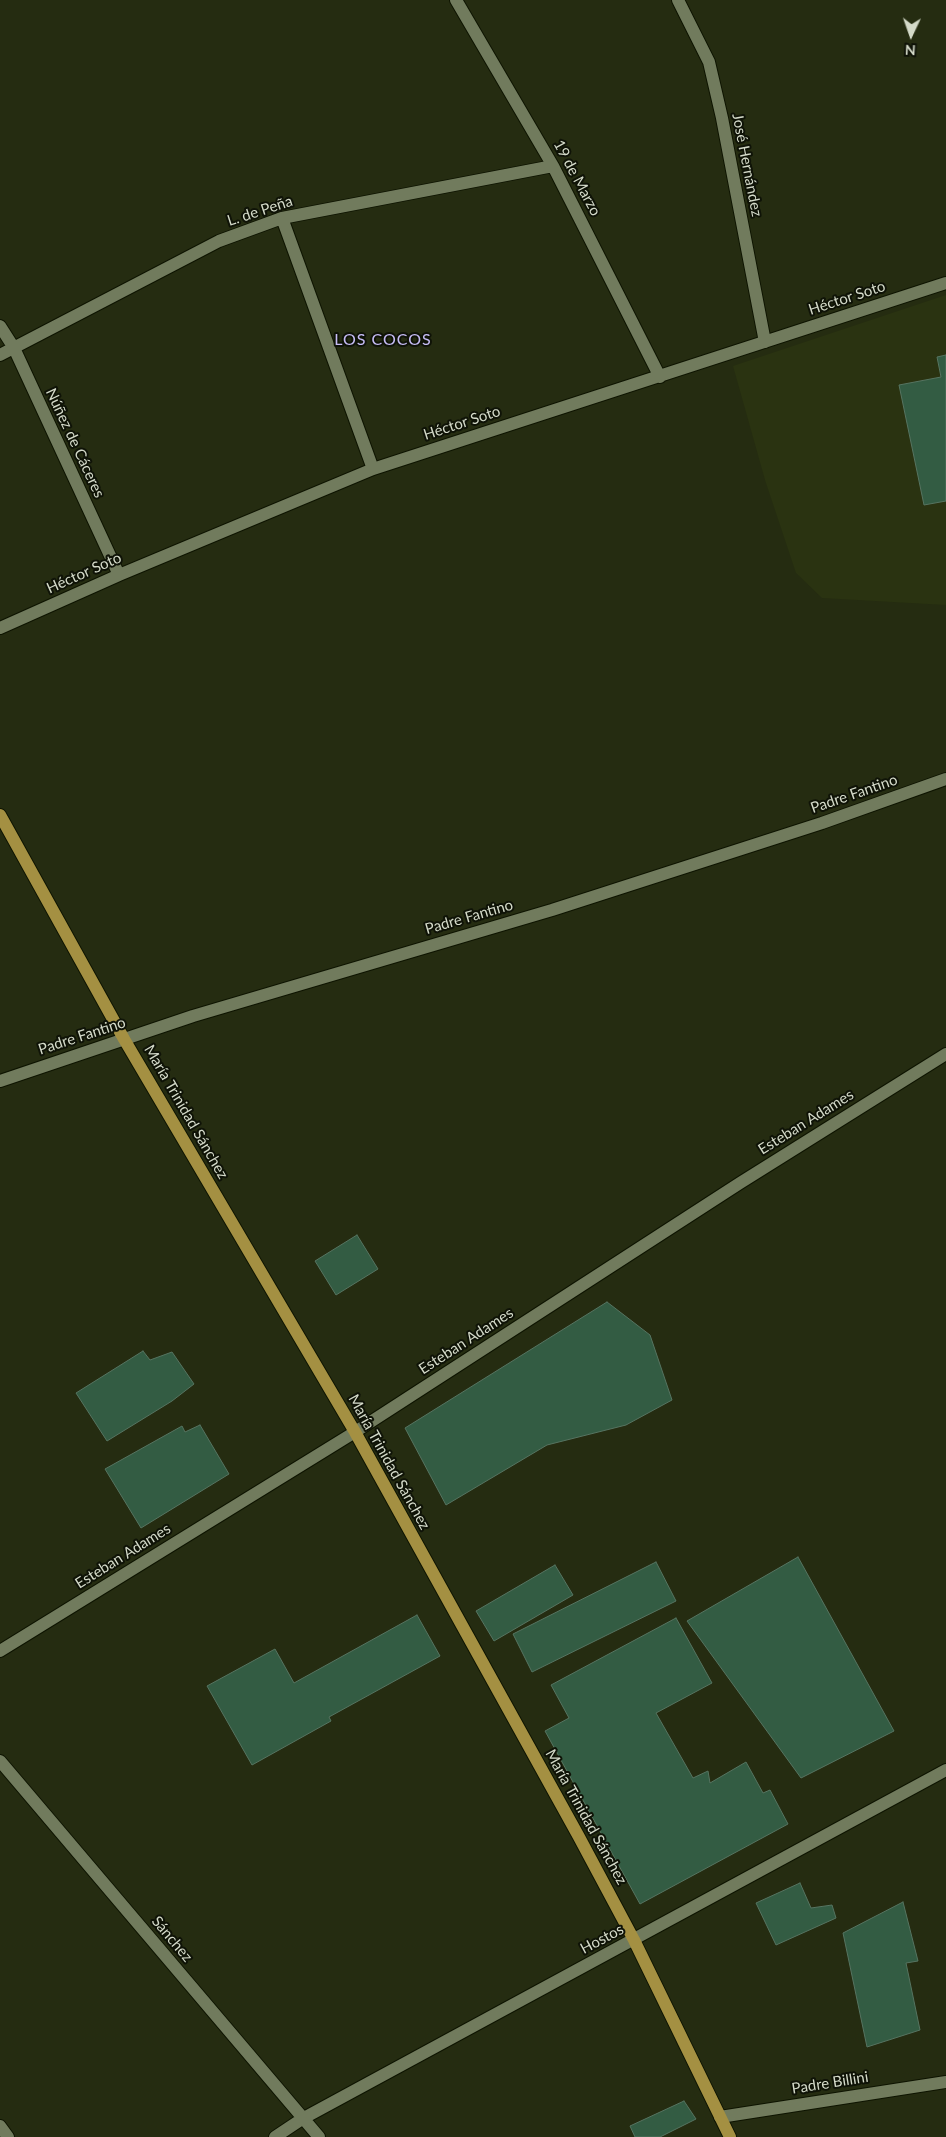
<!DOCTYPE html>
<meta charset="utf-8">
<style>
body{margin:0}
#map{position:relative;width:946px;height:2137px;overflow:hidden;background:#252c11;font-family:Lato,sans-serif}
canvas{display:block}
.north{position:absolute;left:886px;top:10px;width:50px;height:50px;-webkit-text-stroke:4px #0f1307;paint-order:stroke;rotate:183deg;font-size:14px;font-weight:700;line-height:20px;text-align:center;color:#d4dac9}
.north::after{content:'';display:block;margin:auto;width:18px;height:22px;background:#d4dac9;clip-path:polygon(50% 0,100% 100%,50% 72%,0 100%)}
</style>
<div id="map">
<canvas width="946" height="2137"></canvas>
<div class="north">N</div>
</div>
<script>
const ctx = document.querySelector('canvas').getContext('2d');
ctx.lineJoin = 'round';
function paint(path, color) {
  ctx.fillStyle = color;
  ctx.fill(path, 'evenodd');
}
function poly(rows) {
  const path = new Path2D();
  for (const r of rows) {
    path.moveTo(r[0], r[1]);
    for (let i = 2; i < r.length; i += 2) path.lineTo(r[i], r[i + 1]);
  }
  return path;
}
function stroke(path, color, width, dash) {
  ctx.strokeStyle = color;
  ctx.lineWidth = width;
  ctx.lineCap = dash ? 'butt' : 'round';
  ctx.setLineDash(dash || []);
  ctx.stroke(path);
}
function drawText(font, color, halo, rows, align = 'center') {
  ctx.font = font + ' Lato,sans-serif';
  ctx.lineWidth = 4;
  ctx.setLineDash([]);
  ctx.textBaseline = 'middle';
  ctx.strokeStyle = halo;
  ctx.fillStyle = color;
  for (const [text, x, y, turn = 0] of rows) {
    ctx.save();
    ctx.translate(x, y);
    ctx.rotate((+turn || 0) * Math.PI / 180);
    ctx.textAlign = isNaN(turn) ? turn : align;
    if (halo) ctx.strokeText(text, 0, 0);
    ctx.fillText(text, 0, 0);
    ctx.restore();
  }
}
paint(poly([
 [946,295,946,605,822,598,796,573,765,480,733,366]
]), '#2a3311');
const building = poly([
 [946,355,946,501,924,505,899,385,941,377,937,357,946,355],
 [357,1235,378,1269,336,1295,315,1261,357,1235],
 [607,1302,650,1335,672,1400,626,1425,547,1445,446,1505,405,1428,607,1302],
 [143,1351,150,1360,172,1352,194,1384,172,1401,107,1441,76,1393,143,1351],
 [200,1425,229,1474,141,1528,105,1469,182,1426,185,1432,200,1425],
 [798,1557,894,1731,801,1778,687,1621,798,1557],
 [656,1562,676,1601,532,1672,513,1634,656,1562],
 [555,1565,573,1595,494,1641,476,1611,555,1565],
 [417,1615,440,1656,329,1717,331,1721,252,1765,207,1686,275,1649,294,1683,417,1615],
 [676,1618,712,1683,656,1713,693,1778,708,1771,710,1783,746,1762,763,1793,770,1790,788,1824,640,1904,545,1731,569,1718,551,1685,676,1618],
 [800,1883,811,1908,832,1905,836,1918,776,1945,756,1903,800,1883],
 [903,1902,918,1961,906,1963,920,2030,867,2047,843,1933,903,1902],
 [684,2101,696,2119,660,2137,635,2137,630,2126,684,2101]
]);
paint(building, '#335c43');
stroke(building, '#567461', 1);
const minor = poly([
 [456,0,553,166,660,377],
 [678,0,709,62,722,118,765,342],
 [282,218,373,469],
 [0,326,14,348,119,575],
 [0,355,219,241,282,218,553,166],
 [0,628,119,575,373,469,946,283],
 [0,1081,193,1016,552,910,822,823,946,779],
 [0,1651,355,1432,740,1183,946,1054],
 [0,1761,319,2137],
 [720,2117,946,2082],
 [0,2126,8,2137],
 [275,2137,302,2119,946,1770]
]);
const major = poly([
 [0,815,124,1039,355,1432,579,1837,634,1940,730,2137]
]);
stroke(minor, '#0e1400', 14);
stroke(major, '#0e1400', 14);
stroke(minor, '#717b5d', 12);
stroke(major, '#a49042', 12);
drawText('15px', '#d4dac9', '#0f1307', [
 ["José Hernández",747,165,79],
 ["19 de Marzo",577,178,62],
 ["L. de Peña",260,211,-18],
 ["Héctor Soto",847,298,-18],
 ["Héctor Soto",462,423,-18],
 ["Núñez de Cáceres",75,443,65],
 ["Héctor Soto",84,573,-24],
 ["Padre Fantino",854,794,-19],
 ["Padre Fantino",469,917,-16],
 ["Padre Fantino",82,1036,-18],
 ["María Trinidad Sánchez",186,1112,60],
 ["Esteban Adames",806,1122,-32],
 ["Esteban Adames",466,1341,-33],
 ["María Trinidad Sánchez",389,1462,61],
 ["Esteban Adames",123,1556,-32],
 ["María Trinidad Sánchez",586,1817,61],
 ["Sánchez",172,1939,50],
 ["Hostos",602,1939,-28],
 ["Padre Billini",830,2083,-9]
]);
ctx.letterSpacing = '1px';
drawText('16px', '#c7bdf6', '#0f1307', [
 ["LOS COCOS",383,340]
]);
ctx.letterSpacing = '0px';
</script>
